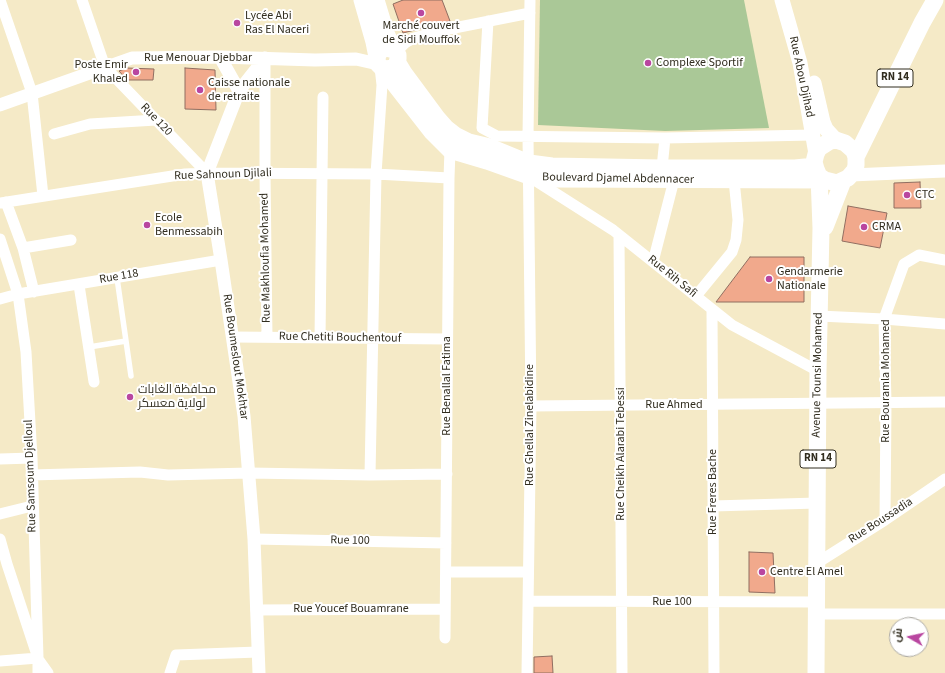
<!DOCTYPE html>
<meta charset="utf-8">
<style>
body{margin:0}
#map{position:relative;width:945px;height:673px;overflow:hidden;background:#f5eac7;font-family:"Source Sans 3",Cairo,sans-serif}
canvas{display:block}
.north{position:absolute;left:889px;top:617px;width:40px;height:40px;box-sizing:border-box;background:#fff;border:1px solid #adaba5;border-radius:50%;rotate:279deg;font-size:11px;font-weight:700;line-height:16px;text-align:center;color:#312d1f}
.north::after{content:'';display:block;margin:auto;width:14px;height:18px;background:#b946a0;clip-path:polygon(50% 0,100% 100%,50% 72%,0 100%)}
</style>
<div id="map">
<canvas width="945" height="673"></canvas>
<div class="north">ش</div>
</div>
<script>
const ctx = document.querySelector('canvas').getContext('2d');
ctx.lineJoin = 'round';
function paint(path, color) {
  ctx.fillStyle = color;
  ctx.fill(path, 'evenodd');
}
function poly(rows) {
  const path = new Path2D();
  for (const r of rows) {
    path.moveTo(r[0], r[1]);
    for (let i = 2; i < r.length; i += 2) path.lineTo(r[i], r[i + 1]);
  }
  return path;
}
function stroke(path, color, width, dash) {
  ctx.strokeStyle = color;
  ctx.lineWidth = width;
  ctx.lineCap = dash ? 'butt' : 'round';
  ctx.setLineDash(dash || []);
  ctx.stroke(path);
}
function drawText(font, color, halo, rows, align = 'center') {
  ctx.font = font + ' "Source Sans 3",Cairo,sans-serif';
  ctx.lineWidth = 4;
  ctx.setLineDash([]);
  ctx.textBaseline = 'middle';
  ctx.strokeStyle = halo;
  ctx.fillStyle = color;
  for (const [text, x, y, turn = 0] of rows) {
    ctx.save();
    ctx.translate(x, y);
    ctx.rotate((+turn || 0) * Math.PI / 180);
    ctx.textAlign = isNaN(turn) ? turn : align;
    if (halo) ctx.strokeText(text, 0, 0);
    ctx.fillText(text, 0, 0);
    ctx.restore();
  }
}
paint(poly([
 [540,0,744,0,769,128,665,131,538,125]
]), '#aac897');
const building = poly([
 [403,0,442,0,450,21,403,33,393,4,403,0],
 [127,68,154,69,153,80,127,80,119,71,127,68],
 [185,68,215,70,216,110,185,109,185,68],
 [920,182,921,208,894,208,894,183,920,182],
 [848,206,887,213,880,248,842,241,848,206],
 [750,257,804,257,804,302,716,302,750,257],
 [749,552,773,553,775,593,749,592,749,552],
 [552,656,553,673,534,673,534,657,552,656]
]);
paint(building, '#f1a98c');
stroke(building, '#906e61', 1);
stroke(poly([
 [117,278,131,376],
 [89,347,126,341]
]), '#fff', 5.5);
stroke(poly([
 [0,0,32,93,43,196],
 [82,0,105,67,207,173],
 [488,21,482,128,497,136,665,138,813,135],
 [396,52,405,43,414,38,439,31,530,13],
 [265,58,265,173,267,337],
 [54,134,90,124,156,120],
 [662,168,665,138],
 [533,179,613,230,732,325,818,371],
 [6,202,23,248,34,292],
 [0,203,185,174,207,173,376,174,449,178],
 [619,235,622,673],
 [0,239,18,294,26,352,32,458,38,658],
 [23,248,71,240],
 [653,262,674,180],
 [79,285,94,382],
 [696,296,732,252,736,240,738,220,734,180],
 [0,299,18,294,221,260],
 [712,310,714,673],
 [819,316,884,319,945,324],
 [233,337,447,339],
 [320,338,323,97],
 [531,406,945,402],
 [0,459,32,458],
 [31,475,140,472,168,475,249,473,370,475,447,474],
 [370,475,376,174,382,85,380,67],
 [713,506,817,503],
 [0,514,32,506],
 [885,520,886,403,884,319,904,264,919,255,945,260],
 [0,539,7,564,38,658,38,673],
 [254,539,446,543],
 [817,563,885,520,945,479],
 [446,572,528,572],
 [528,601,817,602],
 [256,610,445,609],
 [817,614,945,614],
 [445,638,449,178,450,150,452,145],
 [38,659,48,673],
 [0,661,38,658],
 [170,673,176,655,258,652],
 [527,673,531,406,528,136,530,0]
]), '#fff', 11);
stroke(poly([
 [220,57,239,91],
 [0,105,132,58,220,57,315,60,356,59,378,64],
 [851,175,945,171],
 [259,673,254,539,244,416,221,260,207,173,239,91,265,58]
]), '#fff', 13);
stroke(poly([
 [782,0,800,63,816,154],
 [814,83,823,122,826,129,836,140]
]), '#fff', 15);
stroke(poly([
 [362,0,374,42,377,57],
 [376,0,386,33,391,44,398,55,398,59,396,66,393,68,386,69,382,68,378,64,377,60,378,53,383,49,387,48,394,50],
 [398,63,404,73,438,119,446,128,455,135,469,142,490,147,529,163,552,166,662,168,795,168,815,166],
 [382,68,432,132,450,150,487,161,529,176,552,179,825,180,837,183,848,178,855,170,856,165,856,157,854,151,845,143,836,140,830,141,819,148,816,154,814,162,816,169,819,176,825,180],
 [856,157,922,23,935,0],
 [825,227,843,181],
 [816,673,818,371,821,228,819,176]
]), '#fff', 17);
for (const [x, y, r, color] of [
 [421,13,4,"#b946a0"],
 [237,23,4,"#b946a0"],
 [648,63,4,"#b946a0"],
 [136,72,4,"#b946a0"],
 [200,90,4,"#b946a0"],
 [907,195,4,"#b946a0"],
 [147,225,4,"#b946a0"],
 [864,227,4,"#b946a0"],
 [769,279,4,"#b946a0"],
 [130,397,4,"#b946a0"],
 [762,572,4,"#b946a0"]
]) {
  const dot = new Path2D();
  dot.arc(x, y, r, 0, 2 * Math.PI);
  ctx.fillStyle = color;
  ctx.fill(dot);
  stroke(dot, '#fff', 1.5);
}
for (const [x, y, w] of [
 [895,78,36],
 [818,459,36]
]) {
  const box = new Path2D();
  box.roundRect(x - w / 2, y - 9, w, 18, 3);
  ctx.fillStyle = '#fff';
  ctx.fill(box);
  stroke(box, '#312d1f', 1);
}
drawText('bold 11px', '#312d1f', null, [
 ["RN 14",895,78],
 ["RN 14",818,459]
]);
drawText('12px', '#312d1f', '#fff', [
 ["Lycée Abi",245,16],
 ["Ras El Naceri",245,30],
 ["Marché couvert",421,26,"center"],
 ["de Sidi Mouffok",421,40,"center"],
 ["Complexe Sportif",656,63],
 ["Poste Emir",128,65,"right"],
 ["Khaled",128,79,"right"],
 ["Caisse nationale",208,83],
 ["de retraite",208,97],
 ["CTC",915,195],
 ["Ecole",155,218],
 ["Benmessabih",155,232],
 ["CRMA",872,227],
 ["Gendarmerie",777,272],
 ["Nationale",777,286],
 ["محافظة الغابات",138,390],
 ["لولاية معسكر",138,404],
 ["Centre El Amel",770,572]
], 'left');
drawText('12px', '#312d1f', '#fff', [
 ["Rue Menouar Djebbar",198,58],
 ["Rue Abou Djihad",801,77,78],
 ["Rue 120",156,120,46],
 ["Rue Sahnoun Djilali",223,175,-2],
 ["Boulevard Djamel Abdennacer",618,179,1],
 ["Rue Makhloufia Mohamed",266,258,-91],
 ["Rue 118",119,277,-10],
 ["Rue Rih Safi",672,277,39],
 ["Rue Chetiti Bouchentouf",340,338,1],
 ["Rue Boumeslout Mokhtar",235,357,82],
 ["Avenue Tounsi Mohamed",818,375,-89],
 ["Rue Bouramla Mohamed",886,381,-90],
 ["Rue Benallal Fatima",447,386,-90],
 ["Rue Ahmed",674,405],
 ["Rue Ghellal Zinelabidine",530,425,-90],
 ["Rue Cheikh Alarabi Tebessi",621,454,-90],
 ["Rue Samsoum Djelloul",31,476,-92],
 ["Rue Freres Bache",713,492,-90],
 ["Rue Boussadia",881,521,-33],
 ["Rue 100",350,541,1],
 ["Rue 100",672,602],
 ["Rue Youcef Bouamrane",351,609]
]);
</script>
